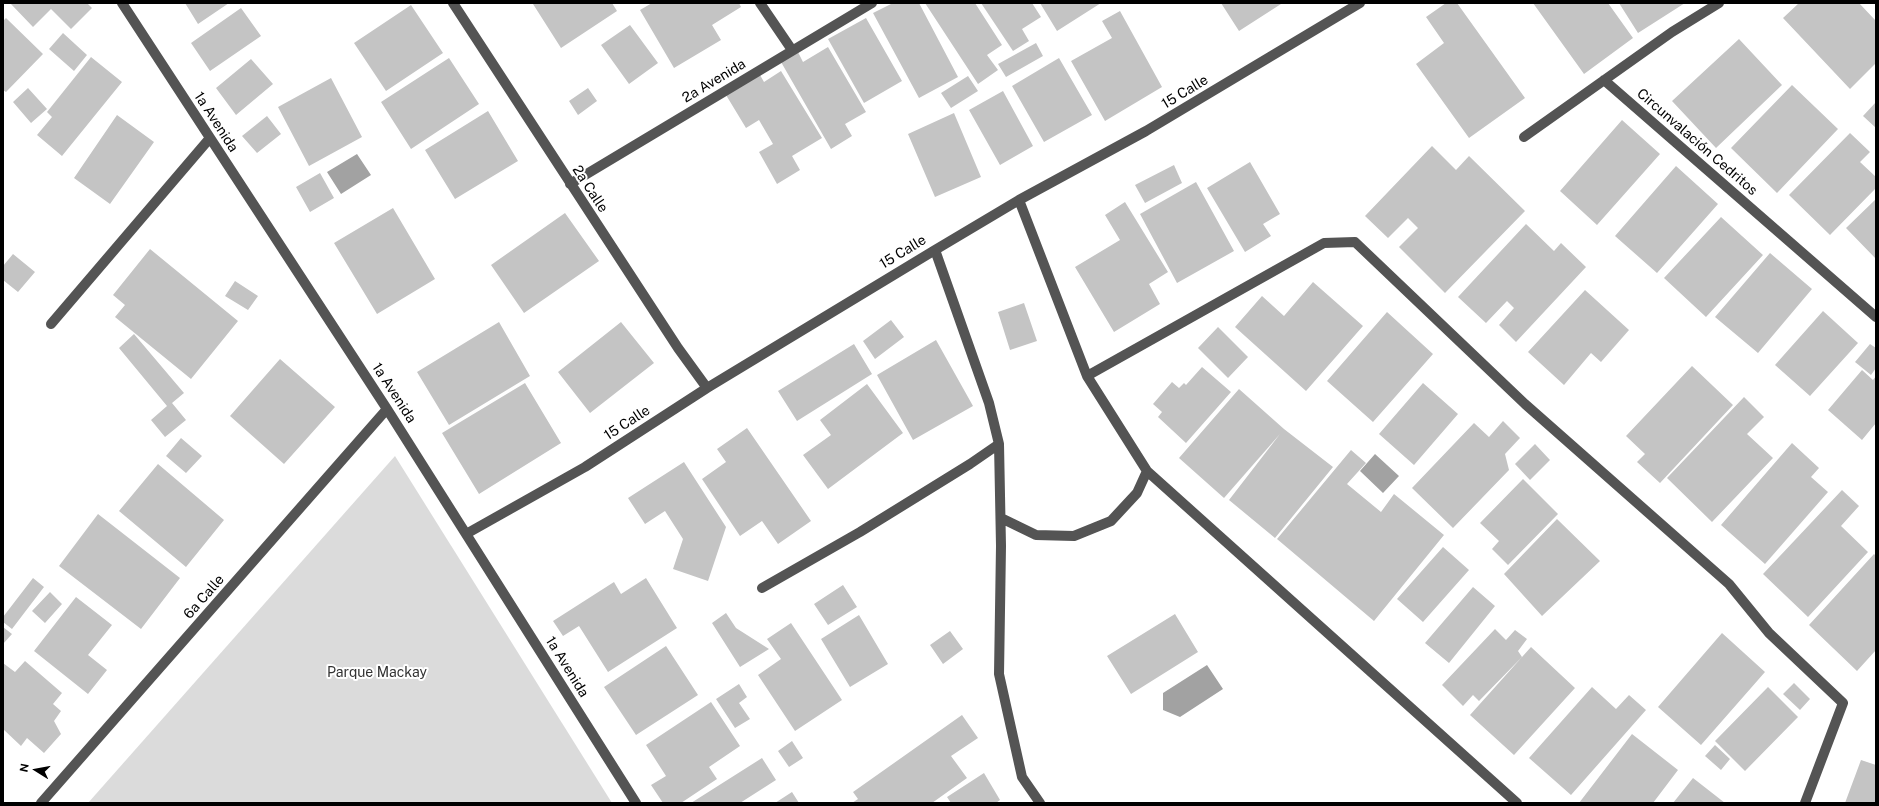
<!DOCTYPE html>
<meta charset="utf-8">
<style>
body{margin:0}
#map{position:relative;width:1879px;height:806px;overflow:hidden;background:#fff;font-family:"Public Sans",sans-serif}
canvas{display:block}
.frame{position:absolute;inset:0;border:4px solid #000;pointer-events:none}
.north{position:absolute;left:16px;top:750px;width:40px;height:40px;-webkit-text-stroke:3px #fff;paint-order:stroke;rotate:281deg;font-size:11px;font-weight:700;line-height:16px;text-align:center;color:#000}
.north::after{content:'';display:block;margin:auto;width:14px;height:18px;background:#000;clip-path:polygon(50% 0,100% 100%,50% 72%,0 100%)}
</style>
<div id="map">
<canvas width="1879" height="806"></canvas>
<div class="frame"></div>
<div class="north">N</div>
</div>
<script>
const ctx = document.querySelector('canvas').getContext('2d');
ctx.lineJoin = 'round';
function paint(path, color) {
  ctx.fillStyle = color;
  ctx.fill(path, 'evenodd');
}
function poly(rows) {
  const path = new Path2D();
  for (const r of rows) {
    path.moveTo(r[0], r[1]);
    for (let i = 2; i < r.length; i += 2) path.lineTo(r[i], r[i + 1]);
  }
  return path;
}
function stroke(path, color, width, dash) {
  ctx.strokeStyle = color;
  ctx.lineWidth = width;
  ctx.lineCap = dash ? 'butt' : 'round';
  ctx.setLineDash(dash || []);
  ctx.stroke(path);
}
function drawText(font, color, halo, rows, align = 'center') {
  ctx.font = font + ' "Public Sans",sans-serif';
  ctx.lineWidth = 4;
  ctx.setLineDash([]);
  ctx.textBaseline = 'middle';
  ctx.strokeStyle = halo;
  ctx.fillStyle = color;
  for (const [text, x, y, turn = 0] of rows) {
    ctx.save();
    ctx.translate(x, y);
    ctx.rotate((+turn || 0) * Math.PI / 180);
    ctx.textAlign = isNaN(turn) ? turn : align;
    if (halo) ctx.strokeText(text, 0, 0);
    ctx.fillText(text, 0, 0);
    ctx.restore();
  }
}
paint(poly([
 [395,456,612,803,88,803]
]), '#dbdbdb');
paint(poly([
 [357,154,371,175,341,194,327,172],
 [1375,454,1399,476,1383,493,1360,471],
 [1207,665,1223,689,1180,717,1163,710,1163,693]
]), '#a2a2a2');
paint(poly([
 [10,3,87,3,92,8,71,29,51,9,33,27],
 [185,3,229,3,198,24],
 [535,3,612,3,617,11,561,48,533,4],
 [652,3,739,3,741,7,712,25,721,40,674,68,640,10],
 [893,3,919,3,958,77,919,98,873,13],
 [925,3,975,3,1002,45,987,55,998,70,978,84],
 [981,3,1032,3,1041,17,1022,29,1029,41,1013,51],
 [1040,3,1101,3,1057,31],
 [1221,3,1281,3,1281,4,1239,31],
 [1446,3,1457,3,1525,98,1469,138,1416,64,1444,43,1426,17],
 [1533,3,1608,3,1633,38,1584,74],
 [1619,3,1685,3,1638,33],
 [1799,3,1859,3,1876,21,1876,63,1850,89,1783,18],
 [411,5,443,53,386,91,354,43],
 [241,8,261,36,210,71,191,43],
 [1120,11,1162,87,1105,121,1071,61,1112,38,1102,21],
 [6,18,43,54,6,92,3,90,3,21],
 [866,18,902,81,864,103,828,39],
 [630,25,658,63,629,84,601,45],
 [63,33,87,55,74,71,49,49],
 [1739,39,1782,85,1716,148,1672,101],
 [1036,43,1043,56,1006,77,998,64],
 [828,47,866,112,845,124,852,136,831,149,781,62,798,52,803,62],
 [91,57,122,82,62,156,37,135,52,117,47,112],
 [449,58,479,104,411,149,381,102],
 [1059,58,1092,115,1044,142,1012,86],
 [251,59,273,84,236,115,216,88],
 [781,71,822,138,792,156,800,170,777,184,759,152,773,144,759,120,746,128,726,95,760,75,764,82],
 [968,76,978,91,951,108,941,93],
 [331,78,362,137,309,166,278,107],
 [1792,85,1838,129,1777,193,1731,148],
 [28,88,47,109,31,123,13,102],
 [588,88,597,101,578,115,569,101],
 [1003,91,1033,146,1000,165,969,110],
 [1876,102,1876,128,1863,116],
 [488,111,518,161,455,199,425,150],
 [954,113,981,177,935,197,908,134],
 [117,115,154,142,110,204,74,178],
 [267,116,281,134,257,153,242,136],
 [1622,120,1660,154,1597,225,1560,191],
 [1850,133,1870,152,1860,162,1876,177,1876,188,1830,235,1789,195],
 [1432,146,1456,170,1469,156,1525,211,1445,293,1399,247,1418,228,1408,218,1388,238,1365,216],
 [1250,162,1280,214,1263,224,1271,236,1245,252,1207,188],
 [1174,165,1182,183,1145,203,1135,185],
 [1676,166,1718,204,1657,273,1615,236],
 [320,173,334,198,310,212,296,187],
 [1196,182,1234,251,1177,283,1140,214],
 [1876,199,1876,259,1846,228],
 [1125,202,1168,272,1149,284,1160,304,1114,332,1075,267,1120,240,1105,215],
 [393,208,435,279,377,314,334,243],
 [565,213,599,261,524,313,491,265],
 [1721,217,1763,255,1706,317,1664,278],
 [1526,224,1554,251,1561,243,1586,267,1516,342,1499,325,1514,308,1507,301,1486,323,1458,297],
 [150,249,238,321,191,379,115,317,125,305,113,295],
 [1770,253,1812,289,1758,353,1715,317],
 [13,254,35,272,18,292,3,280,3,266],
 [235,281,258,296,248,310,225,296],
 [1313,282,1363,326,1306,391,1235,327,1262,296,1284,316],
 [1585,290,1629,330,1601,362,1591,353,1564,385,1528,352],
 [1024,303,1037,341,1010,350,998,312],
 [1823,311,1858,343,1810,396,1775,365],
 [1387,312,1433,354,1373,422,1327,381],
 [891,320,904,337,875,359,863,341],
 [499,322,530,376,449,425,417,372],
 [621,322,654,363,590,413,558,372],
 [1218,327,1248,357,1228,378,1198,348],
 [134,334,184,393,172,403,186,420,165,437,151,420,167,406,119,348],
 [936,340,973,406,913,440,877,375],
 [854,344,872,374,797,421,778,391],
 [1870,344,1876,348,1876,368,1871,375,1855,362],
 [280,359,335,407,284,464,230,416],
 [1692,366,1733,405,1660,483,1637,462,1645,454,1626,436],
 [1202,367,1231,392,1186,443,1158,417,1162,412,1153,404,1172,382,1179,388,1184,383,1186,385],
 [1862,370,1873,380,1876,376,1876,423,1862,440,1828,410],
 [525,383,561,443,479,494,442,433],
 [1423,383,1458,414,1414,465,1379,434],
 [867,384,903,433,828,489,803,455,831,435,820,420],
 [1239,389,1284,429,1333,467,1275,538,1229,500,1280,434,1224,498,1179,458],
 [1744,397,1764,417,1747,434,1773,458,1712,522,1667,478],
 [1503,421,1520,438,1505,454,1509,470,1453,528,1412,488,1474,423,1489,437],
 [747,428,811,521,778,544,762,521,740,536,702,479,726,462,717,449],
 [181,438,202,456,186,473,166,456],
 [1792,443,1819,468,1811,477,1828,492,1765,564,1721,525],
 [1535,444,1550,460,1530,480,1515,464],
 [1351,450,1366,463,1347,484,1381,512,1394,494,1444,535,1374,621,1277,539],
 [684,462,726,527,708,581,673,569,683,539,665,511,645,524,628,498],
 [158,464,224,520,186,567,119,511],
 [1523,479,1558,514,1508,565,1492,549,1499,541,1480,523],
 [1842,490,1859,506,1841,526,1868,552,1808,617,1763,574],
 [98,514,180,578,141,629,59,566],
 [1557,519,1600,561,1542,616,1504,574],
 [1443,547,1469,570,1423,622,1397,599],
 [1874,554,1876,556,1876,650,1857,671,1809,625],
 [33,578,44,587,12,629,3,622,3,617],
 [646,578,677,628,608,672,579,626,563,636,553,621,614,582,621,594],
 [843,585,857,607,828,625,814,604],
 [1473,587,1495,606,1449,663,1425,643],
 [50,592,62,604,45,623,32,611],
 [76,597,112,625,88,655,107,670,88,694,34,651],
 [726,613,736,628,769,649,740,667,712,623],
 [1175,614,1198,652,1131,694,1107,656],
 [859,615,888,664,850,687,821,639],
 [791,623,842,700,795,731,758,675,781,659,767,639],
 [3,627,12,634,3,644],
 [1495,629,1506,640,1515,630,1527,639,1518,651,1522,657,1479,701,1473,695,1463,706,1442,685],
 [950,631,963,649,943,664,930,645],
 [1722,633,1765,672,1701,745,1658,707],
 [666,646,698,695,636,735,604,687],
 [1531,647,1575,688,1514,755,1470,715],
 [25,661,62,693,53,704,61,711,54,721,61,734,44,753,27,738,21,746,3,729,3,663,15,672],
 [1794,683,1810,699,1800,710,1783,694],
 [739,684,747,697,739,703,750,719,735,728,716,699],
 [1592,687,1616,709,1629,695,1646,710,1571,795,1529,758],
 [1768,687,1798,717,1745,771,1715,741],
 [711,702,740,746,709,767,717,779,681,803,663,803,651,785,666,776,646,745],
 [962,715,978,738,951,756,967,778,932,803,852,803,858,799,853,792],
 [1632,734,1678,770,1653,803,1579,803],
 [792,741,803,758,789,767,778,751],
 [1715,745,1730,759,1721,770,1705,756],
 [762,758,776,780,740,803,691,803],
 [1861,760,1876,765,1876,803,1845,803],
 [984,773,1000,800,996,803,951,803,947,797],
 [1693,778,1725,803,1673,803],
 [792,792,799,803,775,803]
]), '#c4c4c4');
stroke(poly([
 [122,3,387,409,636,803],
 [453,3,678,348,707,388],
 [760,3,792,50],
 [1604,80,1876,317],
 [1524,137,1672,32,1719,3],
 [570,184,872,3],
 [1019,200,1087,376,1147,471,1517,803],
 [935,250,989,403,999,444,1001,546,999,674,1022,777,1040,803],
 [51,324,210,138],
 [1087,376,1324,243,1355,242,1525,404,1729,584,1769,633,1843,703,1805,803],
 [1001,518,1036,535,1074,536,1111,521,1137,493,1147,471],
 [466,534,585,467,707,388,935,250,1019,200,1146,131,1360,3],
 [762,588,860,532,970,464,999,444],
 [41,803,387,409]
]), '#545454', 10);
drawText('14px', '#000', '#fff', [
 ["2a Avenida",714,81,-31],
 ["15 Calle",1185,92,-31],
 ["1a Avenida",216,122,57],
 ["Circunvalación Cedritos",1697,142,41],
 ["2a Calle",590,189,57],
 ["15 Calle",903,252,-31],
 ["1a Avenida",394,393,57],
 ["15 Calle",627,423,-33],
 ["6a Calle",204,597,-49],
 ["1a Avenida",567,667,58]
]);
drawText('14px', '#323232', '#fff', [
 ["Parque Mackay",377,673]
]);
</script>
